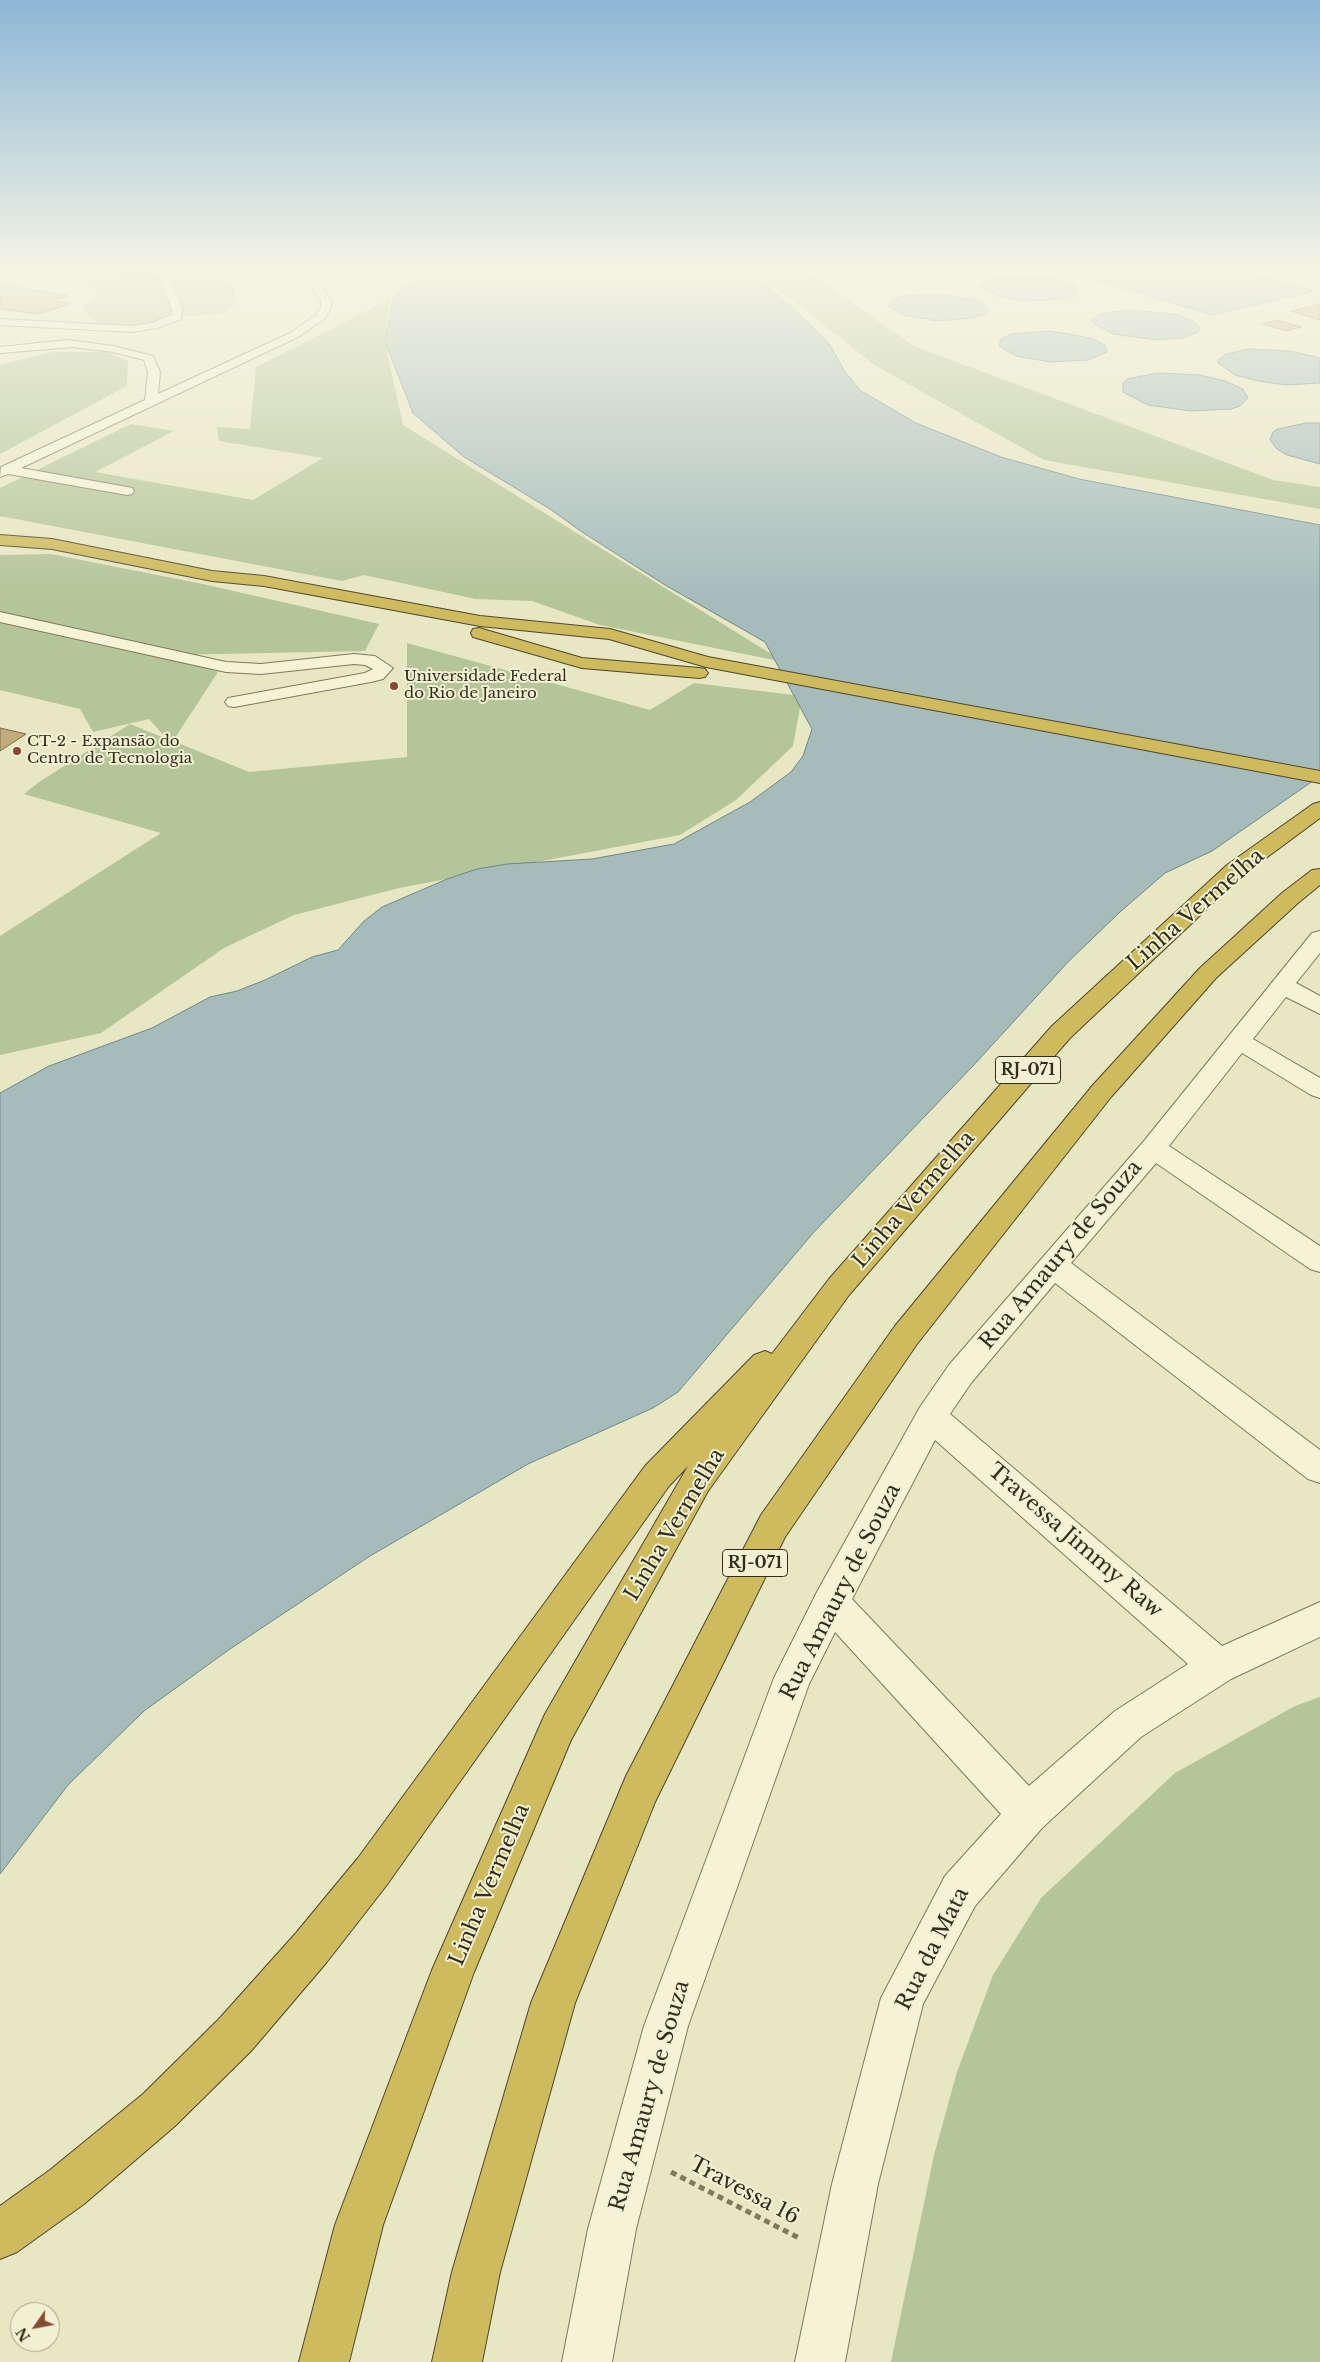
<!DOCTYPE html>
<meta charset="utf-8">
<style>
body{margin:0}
#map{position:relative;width:1320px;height:2362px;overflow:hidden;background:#e8e7c3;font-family:"Libre Baskerville",serif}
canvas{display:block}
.north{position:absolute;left:10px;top:2302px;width:50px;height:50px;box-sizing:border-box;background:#f1f0d2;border:1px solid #a5a28a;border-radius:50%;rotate:237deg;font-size:14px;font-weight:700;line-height:20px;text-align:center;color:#322d1f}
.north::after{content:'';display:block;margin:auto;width:18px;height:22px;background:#884933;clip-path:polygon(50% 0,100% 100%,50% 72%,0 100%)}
</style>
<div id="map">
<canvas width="1320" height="2362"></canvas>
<div class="north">N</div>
</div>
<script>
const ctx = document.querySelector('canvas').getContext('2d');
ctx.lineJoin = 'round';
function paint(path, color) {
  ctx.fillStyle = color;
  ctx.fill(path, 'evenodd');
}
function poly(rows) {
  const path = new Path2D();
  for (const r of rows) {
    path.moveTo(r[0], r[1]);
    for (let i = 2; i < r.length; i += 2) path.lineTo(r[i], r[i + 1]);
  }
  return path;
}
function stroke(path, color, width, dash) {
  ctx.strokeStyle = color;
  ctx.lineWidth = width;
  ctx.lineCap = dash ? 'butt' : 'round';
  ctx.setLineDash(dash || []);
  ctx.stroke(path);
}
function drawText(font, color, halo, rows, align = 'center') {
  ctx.font = font + ' "Libre Baskerville",serif';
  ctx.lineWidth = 4;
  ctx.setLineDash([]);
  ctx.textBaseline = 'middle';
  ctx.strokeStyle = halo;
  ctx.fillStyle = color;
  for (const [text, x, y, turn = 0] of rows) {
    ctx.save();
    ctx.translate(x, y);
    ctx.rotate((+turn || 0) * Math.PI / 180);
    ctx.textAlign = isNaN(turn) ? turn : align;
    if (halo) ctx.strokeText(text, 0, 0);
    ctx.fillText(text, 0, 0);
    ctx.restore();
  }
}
paint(poly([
 [63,269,209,269,234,289,236,303,224,313,177,317,166,322,112,329,93,320,83,308,98,295,92,283,27,274,38,271],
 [753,269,804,269,914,346,1273,480,1320,487,1320,509,1044,460,876,366],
 [390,299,385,342,403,425,784,662,600,625,532,601,476,599,364,575,342,581,0,516,0,488,131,424,174,431,95,472,253,500,323,458,219,441,217,427,250,429,256,367],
 [51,352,106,352,128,361,127,386,0,454,0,365],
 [51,554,203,584,379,624,365,651,171,655,218,672,173,741,249,772,407,757,407,643,650,710,694,683,802,696,793,746,736,800,680,835,399,888,294,915,224,948,101,1033,0,1055,0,936,161,833,24,794,39,782,130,724,167,739,149,719,93,732,80,709,0,690,0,555],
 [1320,1697,1320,2362,891,2362,934,2155,957,2072,993,1975,1041,1898,1175,1773,1295,1706]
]), '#b4c599');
const water = poly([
 [422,269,746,269,796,311,830,345,845,372,861,391,916,423,1001,457,1079,479,1320,525,1320,776,1212,851,1165,873,1120,912,1069,961,972,1067,814,1232,678,1392,653,1408,528,1464,370,1556,230,1649,144,1711,68,1785,0,1874,0,1093,49,1066,152,1028,210,997,237,991,265,980,312,957,338,950,364,921,382,907,447,879,477,869,507,864,592,859,674,844,750,802,791,772,803,756,812,729,765,642,665,585,582,532,550,509,464,457,413,413,385,342,394,296,416,279,422,269],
 [1059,269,1232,269,1314,291,1212,315,1059,269],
 [1012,276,1061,280,1074,285,1079,291,1073,297,1065,299,1029,301,1004,298,982,289,982,285,988,280,1012,276],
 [936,294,976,300,985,305,988,310,984,314,973,318,939,321,903,315,888,306,892,300,905,296,936,294],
 [1127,310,1174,314,1193,321,1200,329,1198,332,1183,338,1156,340,1113,334,1093,323,1092,320,1100,314,1127,310],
 [1050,331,1091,338,1105,345,1107,352,1088,360,1051,362,1016,356,999,346,1001,339,1011,334,1050,331],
 [1249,349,1290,351,1320,358,1320,383,1286,385,1258,381,1235,375,1218,363,1218,360,1226,354,1249,349],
 [1158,373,1200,375,1225,381,1243,389,1248,398,1240,406,1231,409,1191,411,1148,405,1123,392,1123,383,1127,379,1158,373],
 [1306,423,1320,423,1320,464,1287,455,1277,449,1270,440,1273,432,1278,429,1306,423]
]);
paint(water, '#a5bcbb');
stroke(water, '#6d8889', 1);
const building = poly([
 [99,269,118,269,102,275,89,273,99,269],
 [131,271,162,275,152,279,120,275,131,271],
 [4,285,68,296,54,301,70,304,38,314,0,309,0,286,4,285],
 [1320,304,1320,320,1291,311,1320,304],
 [1277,320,1301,327,1286,331,1263,324,1277,320],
 [0,728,26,734,0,751,0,728]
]);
paint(building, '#c2ac7e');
stroke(building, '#7d6a45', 1);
const minor = poly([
 [144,269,167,272,182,309,181,319,157,328,132,332,0,325,0,319,132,326,151,323,172,315,172,309,159,276,144,269],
 [284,269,296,269,321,285,331,301,331,308,324,319,298,337,21,468,127,487,132,488,134,491,132,494,127,495,8,474,0,477,1,467,145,400,148,372,144,360,113,352,73,347,0,353,0,347,67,340,113,346,153,356,160,372,158,394,290,333,316,315,321,308,321,301,313,289,284,269],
 [894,269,907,269,898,273,894,269],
 [0,612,226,662,261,664,354,654,375,656,393,668,383,679,371,682,234,707,228,706,225,702,228,698,365,673,373,669,365,665,354,664,261,674,226,672,0,622,0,612],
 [1320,931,1320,953,1296,983,1320,996,1320,1014,1286,997,1253,1039,1320,1078,1320,1098,1311,1095,1242,1053,1169,1146,1320,1246,1320,1272,1310,1269,1156,1163,1071,1263,1320,1450,1320,1483,1308,1479,1055,1283,971,1383,950,1414,1222,1646,1320,1602,1320,1637,1231,1679,1141,1737,1042,1828,975,1906,923,2004,878,2184,845,2362,795,2362,832,2184,881,1998,945,1876,1001,1814,835,1632,809,1684,688,2026,636,2229,612,2362,562,2362,588,2229,644,2026,774,1678,818,1590,920,1407,949,1365,1144,1141,1312,933,1320,931],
 [935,1440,1188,1664,1115,1711,1029,1786,852,1599,935,1440]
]);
const highway = poly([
 [0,535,52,539,212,571,264,576,480,616,610,629,708,657,1320,771,1320,783,706,667,609,639,480,626,264,586,212,581,52,549,0,545,0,535],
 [479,628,582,658,699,668,705,669,708,673,705,677,699,678,582,668,473,637,471,633,473,629,479,628],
 [1320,802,1320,818,1243,875,1070,1038,849,1295,708,1491,571,1740,474,1972,383,2225,349,2362,299,2362,335,2225,432,1970,545,1714,688,1466,669,1486,386,1886,326,1963,251,2051,175,2126,84,2204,17,2252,0,2259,0,2206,50,2170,143,2094,219,2019,296,1933,358,1858,645,1466,754,1355,765,1351,772,1354,829,1279,1052,1026,1227,865,1313,804,1320,802],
 [1320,869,1320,885,1298,903,1216,978,1111,1097,917,1344,785,1537,655,1802,575,2003,500,2272,482,2362,432,2362,452,2272,531,2003,626,1776,761,1515,895,1326,1093,1085,1200,968,1282,893,1312,870,1320,869]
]);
stroke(minor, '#80795c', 2);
stroke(highway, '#4f4630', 2);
stroke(poly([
 [671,2172,801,2239]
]), '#80795c', 5, [6, 4.5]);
paint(minor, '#f4f3d5');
paint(highway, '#cebb5d');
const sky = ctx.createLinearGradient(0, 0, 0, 600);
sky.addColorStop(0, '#8db7d6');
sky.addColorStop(0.45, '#f5f4e4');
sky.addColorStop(1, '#f5f4e400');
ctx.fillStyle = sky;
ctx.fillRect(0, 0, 1320, 600);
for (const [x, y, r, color] of [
 [394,686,5,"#884933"],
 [17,751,5,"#884933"]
]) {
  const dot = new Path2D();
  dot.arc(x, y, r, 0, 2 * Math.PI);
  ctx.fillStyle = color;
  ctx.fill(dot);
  stroke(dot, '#f1f0d2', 2);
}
drawText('15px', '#322d1f', '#f1f0d2', [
 ["Universidade Federal",404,677],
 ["do Rio de Janeiro",404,694],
 ["CT-2 - Expansão do",27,742],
 ["Centro de Tecnologia",27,759]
], 'left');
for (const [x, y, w] of [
 [1028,1070,65],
 [755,1563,65]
]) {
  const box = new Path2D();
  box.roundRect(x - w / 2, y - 13.5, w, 27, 4);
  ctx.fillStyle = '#f1f0d2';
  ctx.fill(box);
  stroke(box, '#322d1f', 1);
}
drawText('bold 16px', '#322d1f', null, [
 ["RJ-071",1028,1070],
 ["RJ-071",755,1563]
]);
drawText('21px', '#322d1f', '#f1f0d2', [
 ["Linha Vermelha",1196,910,-41],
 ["Linha Vermelha",914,1200,-49],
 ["Rua Amaury de Souza",1061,1255,-50],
 ["Linha Vermelha",675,1525,-59],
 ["Travessa Jimmy Raw",1075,1541,41],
 ["Rua Amaury de Souza",841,1592,-63],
 ["Linha Vermelha",490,1885,-67],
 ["Rua da Mata",933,1949,-63],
 ["Rua Amaury de Souza",650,2096,-74],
 ["Travessa 16",744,2191,28]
]);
</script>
